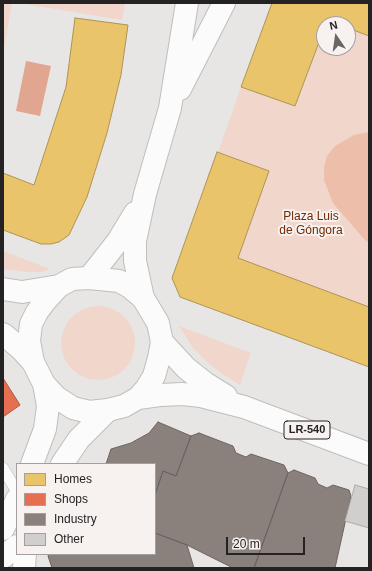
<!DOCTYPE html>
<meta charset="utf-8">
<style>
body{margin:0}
#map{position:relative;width:372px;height:571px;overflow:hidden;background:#e8e6e4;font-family:Arial,sans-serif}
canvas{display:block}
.frame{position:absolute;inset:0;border:4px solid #242222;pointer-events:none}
.legend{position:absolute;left:16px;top:463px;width:140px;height:92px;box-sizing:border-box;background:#f7f2f0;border:1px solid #a39f9e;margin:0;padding:5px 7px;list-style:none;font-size:12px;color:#242222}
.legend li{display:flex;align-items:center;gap:8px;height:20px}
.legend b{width:20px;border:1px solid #a39f9e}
.north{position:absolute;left:316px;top:16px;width:40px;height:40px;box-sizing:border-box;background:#f7f2f0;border:1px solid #a39f9e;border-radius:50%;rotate:347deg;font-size:11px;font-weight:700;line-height:16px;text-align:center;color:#242222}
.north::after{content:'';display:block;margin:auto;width:14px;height:18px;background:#696766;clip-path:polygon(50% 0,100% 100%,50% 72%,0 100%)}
.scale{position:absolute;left:226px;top:537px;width:79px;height:18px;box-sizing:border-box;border:2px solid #242222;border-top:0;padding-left:5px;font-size:12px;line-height:14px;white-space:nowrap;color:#242222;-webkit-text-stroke:3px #f7f2f0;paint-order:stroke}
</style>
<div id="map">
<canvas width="372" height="571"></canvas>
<div class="frame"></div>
<ul class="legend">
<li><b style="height:11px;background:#e9c46a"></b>Homes</li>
<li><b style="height:11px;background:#e76f51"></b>Shops</li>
<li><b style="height:11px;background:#8a817c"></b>Industry</li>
<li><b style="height:11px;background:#d1cfce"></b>Other</li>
</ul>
<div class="north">N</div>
<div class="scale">20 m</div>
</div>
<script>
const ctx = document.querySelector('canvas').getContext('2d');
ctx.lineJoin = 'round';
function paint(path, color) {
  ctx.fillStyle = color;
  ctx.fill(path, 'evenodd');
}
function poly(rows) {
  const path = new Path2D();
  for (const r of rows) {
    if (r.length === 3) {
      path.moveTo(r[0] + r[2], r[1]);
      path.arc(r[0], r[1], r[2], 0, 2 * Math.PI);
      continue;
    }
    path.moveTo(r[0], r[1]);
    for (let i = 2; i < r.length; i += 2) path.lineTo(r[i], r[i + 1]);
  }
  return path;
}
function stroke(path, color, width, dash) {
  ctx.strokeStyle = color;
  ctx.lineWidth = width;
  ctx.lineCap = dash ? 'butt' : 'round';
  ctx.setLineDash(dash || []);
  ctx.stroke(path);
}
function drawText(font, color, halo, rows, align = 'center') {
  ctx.font = font + ' Arial,sans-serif';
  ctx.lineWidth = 4;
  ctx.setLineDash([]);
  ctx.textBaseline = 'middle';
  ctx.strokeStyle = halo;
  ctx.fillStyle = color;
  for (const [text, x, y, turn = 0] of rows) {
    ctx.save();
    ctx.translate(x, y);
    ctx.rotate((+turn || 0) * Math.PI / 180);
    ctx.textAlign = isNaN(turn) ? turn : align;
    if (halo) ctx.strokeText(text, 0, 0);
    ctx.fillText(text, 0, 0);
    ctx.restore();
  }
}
paint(poly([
 [3,3,12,3,3,54],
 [19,3,125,3,122,20],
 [348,28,369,36,369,307,238,258,269,171,218,152,241,87,295,106,324,29,324,48,348,48],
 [3,251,50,269,42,272,26,272,3,269],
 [98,343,37],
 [179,326,251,353,240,385,222,374,207,362,193,348]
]), '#f0d6cb');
paint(poly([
 [369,132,369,243,364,239,333,203,324,180,324,167,327,156,335,146,354,135]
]), '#edbeaa');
paint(poly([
 [26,61,51,66,40,116,16,111]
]), '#e0a68f');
const homes = poly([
 [272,3,369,3,369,36,348,28,348,24,337,24,327,20,326,24,324,24,324,29,295,106,241,87,272,3],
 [75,18,128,25,121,75,107,133,87,197,69,235,59,242,51,244,41,244,3,230,3,173,34,185,66,87,75,18],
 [217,152,269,171,238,258,369,307,369,367,180,297,172,278,217,152]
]);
paint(homes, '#e9c46a');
stroke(homes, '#ae9354', 1);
const shops = poly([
 [3,378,20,405,3,417,3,378]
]);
paint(shops, '#e76f51');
stroke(shops, '#ac5843', 1);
const industry = poly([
 [158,422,191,436,176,476,163,471,155,495,155,464,106,464,111,449,131,443,149,433,158,422],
 [199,433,233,446,236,453,246,457,251,454,284,465,288,473,254,568,233,568,187,545,155,533,155,495,163,471,176,476,191,436,199,433],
 [294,470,315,478,318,484,327,488,333,485,349,490,351,496,335,568,254,568,288,473,294,470],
 [155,533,187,545,194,568,52,568,48,556,49,554,155,554,155,533]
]);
paint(industry, '#8a817c');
stroke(industry, '#6b6461', 1);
const building = poly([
 [355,485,369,489,369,528,345,521,355,485]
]);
paint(building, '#d1cfce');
stroke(building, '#acabaa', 1);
const lane = poly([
 [3,468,17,492]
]);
const street = poly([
 [180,89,224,3],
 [89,278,118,241,135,213],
 [143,298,135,261,135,241,145,194,170,108,187,3],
 [32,464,45,429,48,406,44,384],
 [62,464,79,439,108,410],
 [3,529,17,499],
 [3,557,17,546],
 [24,568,25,554]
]);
const primary = poly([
 [89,278,119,281,130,287,143,298,158,323,162,342,159,358,154,376,146,389,138,398,124,406,108,410,89,412,73,408,56,397,44,384,33,362,29,341,31,324,37,312,46,300,59,286,72,279,89,278],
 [3,289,22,292,59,286],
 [3,334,21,349,33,362],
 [162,342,186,368,205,383,226,396],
 [138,398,160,395,182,394,201,396,244,407,369,454]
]);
stroke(lane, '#bfbebc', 12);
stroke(street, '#bfbebc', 24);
stroke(primary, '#bfbebc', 24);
stroke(lane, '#fcfbfb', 11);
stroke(street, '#fcfbfb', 22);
stroke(primary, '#fcfbfb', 22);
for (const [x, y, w] of [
 [307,430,46]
]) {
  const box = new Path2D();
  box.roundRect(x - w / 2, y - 9, w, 18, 3);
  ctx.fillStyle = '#f7f2f0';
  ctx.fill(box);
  stroke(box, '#242222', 1);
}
drawText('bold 11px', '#242222', null, [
 ["LR-540",307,430]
]);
drawText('12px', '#722902', '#f7f2f0', [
 ["Plaza Luis",311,217],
 ["de Góngora",311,231]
]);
</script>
